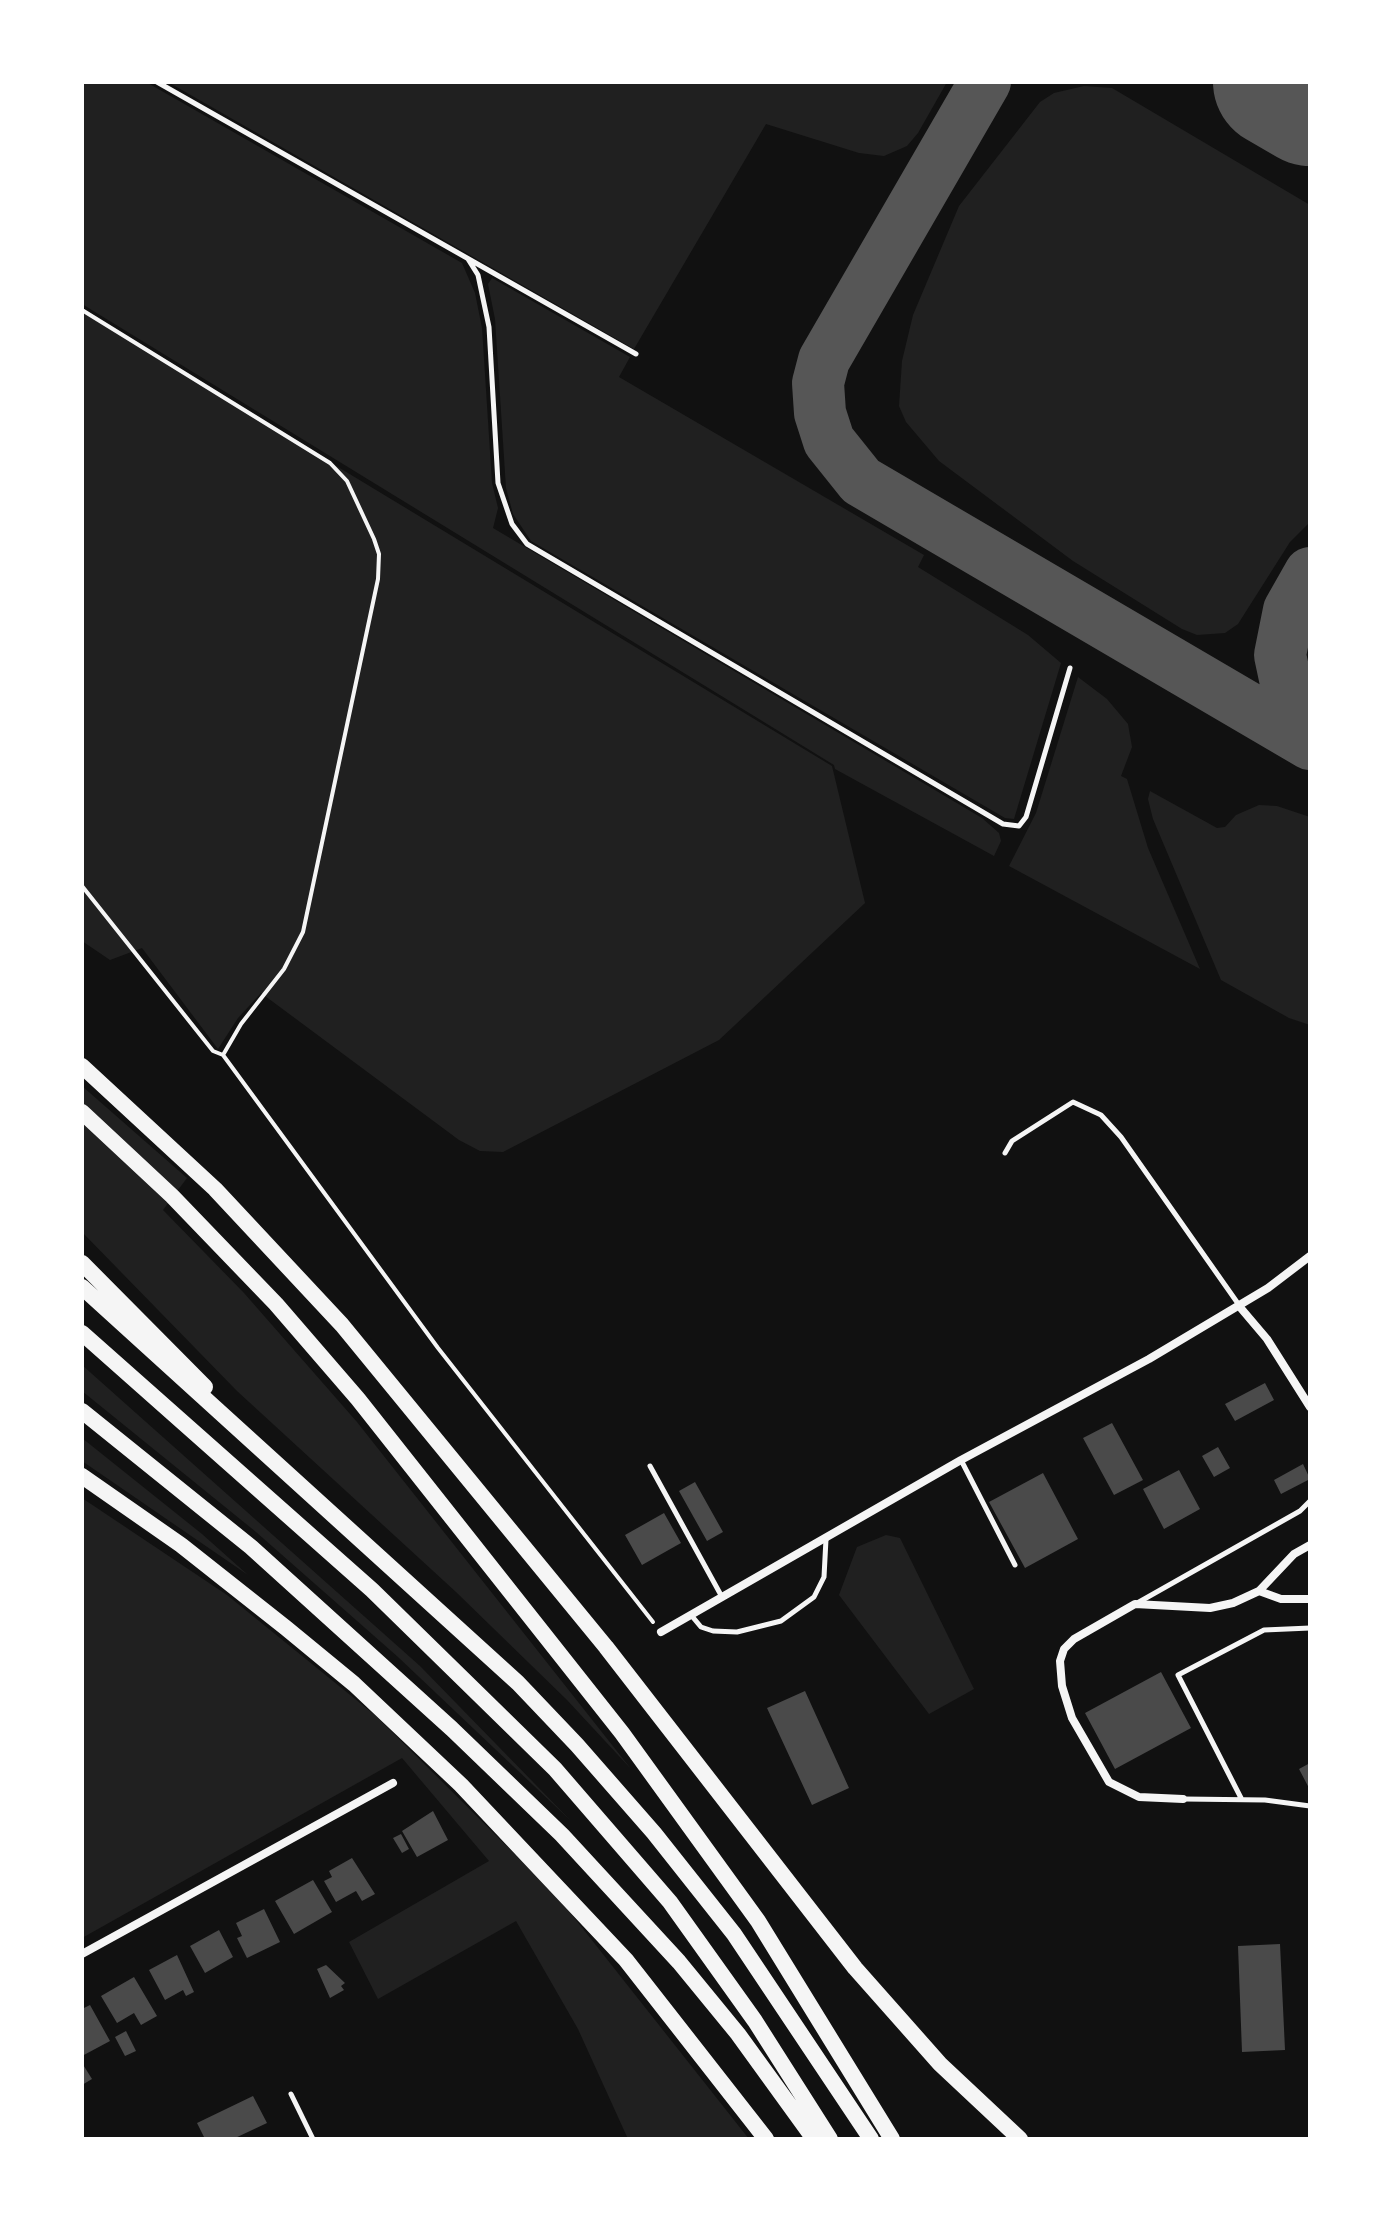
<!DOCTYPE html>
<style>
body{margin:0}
#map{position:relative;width:1392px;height:2221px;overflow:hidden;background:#111;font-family:"Noto Sans",sans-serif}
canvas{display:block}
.frame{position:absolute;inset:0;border:84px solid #fff;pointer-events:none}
</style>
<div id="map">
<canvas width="1392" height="2221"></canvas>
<div class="frame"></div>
</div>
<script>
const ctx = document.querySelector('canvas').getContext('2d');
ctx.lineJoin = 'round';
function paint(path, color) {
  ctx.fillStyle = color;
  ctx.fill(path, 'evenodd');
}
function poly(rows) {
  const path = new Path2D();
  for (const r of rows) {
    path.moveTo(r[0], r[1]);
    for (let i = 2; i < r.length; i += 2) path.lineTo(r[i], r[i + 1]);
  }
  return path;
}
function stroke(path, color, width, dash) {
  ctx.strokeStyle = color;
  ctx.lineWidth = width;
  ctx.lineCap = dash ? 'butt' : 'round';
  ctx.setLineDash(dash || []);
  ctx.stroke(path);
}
paint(poly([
 [82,82,146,82,462,263,475,293,482,328,492,483,498,508,493,528,982,818,999,833,1001,841,994,856,835,769,834,765,82,304],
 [168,82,947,82,918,133,907,146,884,156,859,153,766,124,634,349],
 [1084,86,1112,88,1310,205,1310,522,1290,542,1238,624,1225,633,1197,635,1182,629,1073,561,939,461,906,422,899,406,902,361,913,315,959,206,1040,102,1054,93],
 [492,278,630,357,619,377,924,555,918,567,1028,635,1061,663,1014,819,1005,818,531,541,513,514,506,488,495,319,488,284],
 [82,312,832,766,865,903,719,1040,503,1152,480,1151,459,1140,261,993,238,1018,218,1049,142,948,110,960,82,941],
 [1078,677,1107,699,1128,724,1132,747,1121,776,1127,779,1148,848,1200,969,1009,866,1036,813],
 [1150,791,1217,828,1225,827,1236,815,1259,805,1277,806,1310,817,1310,1025,1289,1018,1221,980,1153,819,1148,799],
 [82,1086,187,1178,163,1210,244,1293,357,1422,631,1769,567,1700,456,1592,237,1391,82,1232],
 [82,1365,420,1666,571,1821,398,1657,256,1532,82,1391],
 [82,1438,202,1534,248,1575,82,1461],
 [82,1498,227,1595,376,1716,557,1896,749,2139,628,2139,578,2029,516,1921,378,1999,349,1942,489,1861,402,1758,82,1938],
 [886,1535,900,1538,974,1689,929,1714,839,1595,857,1547]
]), '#202020');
stroke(poly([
 [985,82,824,360,818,383,820,413,829,441,861,481,1310,744],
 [1310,573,1289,610,1280,655,1290,702,1310,733]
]), '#565656', 52);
stroke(poly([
 [1279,82,1310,100]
]), '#565656', 132);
paint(poly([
 [1265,1383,1274,1400,1235,1421,1225,1404],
 [1112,1423,1143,1480,1114,1495,1083,1438],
 [1218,1447,1230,1468,1214,1477,1202,1456],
 [1303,1464,1310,1479,1281,1494,1274,1480],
 [1179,1470,1200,1509,1164,1529,1143,1489],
 [1043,1473,1078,1539,1025,1568,989,1502],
 [695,1482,723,1532,707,1541,679,1491],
 [664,1513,681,1543,642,1565,625,1535],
 [1161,1672,1191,1728,1115,1769,1085,1713],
 [805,1691,849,1788,812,1805,767,1708],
 [1310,1763,1310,1790,1299,1769],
 [433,1811,448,1840,417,1857,402,1831],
 [401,1834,409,1849,402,1853,393,1838],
 [352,1858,375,1894,362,1901,356,1891,336,1902,324,1881,332,1877,329,1871],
 [313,1880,332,1912,294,1934,275,1901],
 [264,1909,280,1942,247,1958,237,1938,242,1936,236,1923],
 [219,1930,233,1957,205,1973,190,1946],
 [1280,1944,1285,2050,1242,2052,1238,1946],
 [177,1955,194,1992,186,1996,183,1990,165,2000,149,1970],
 [326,1965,345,1983,341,1986,344,1990,330,1998,317,1969],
 [134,1977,157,2016,141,2025,134,2013,117,2023,101,1996],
 [90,2005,110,2041,82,2056,82,2009],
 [126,2031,136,2051,125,2056,115,2037],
 [82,2063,92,2079,82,2085],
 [253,2096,267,2123,233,2139,205,2139,197,2123]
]), '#4a4a4a');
stroke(poly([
 [82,310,330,463,347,481,374,539,379,554,378,579,303,932,284,969,241,1024,223,1055,438,1348,653,1622],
 [82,886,213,1051,223,1055]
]), '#f5f5f5', 4);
stroke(poly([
 [157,82,636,354],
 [468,259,478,275,489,327,498,483,512,524,527,544,1003,824,1019,826,1026,817,1070,668],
 [1005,1153,1012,1141,1073,1102,1101,1115,1121,1137,1239,1305],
 [961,1460,1015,1565],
 [650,1466,722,1597],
 [1139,1602,1300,1511,1310,1501],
 [691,1615,701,1627,713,1631,737,1632,781,1621,814,1597,824,1577,826,1539],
 [1241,1798,1178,1675,1264,1630,1310,1628],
 [1184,1799,1265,1800,1310,1806],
 [291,2094,313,2139]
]), '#f5f5f5', 5);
stroke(poly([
 [1239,1306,1267,1339,1310,1407],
 [1259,1591,1281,1599,1310,1599],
 [661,1632,961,1460,1149,1359,1268,1288,1310,1256],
 [1183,1799,1139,1797,1109,1782,1072,1718,1062,1686,1060,1661,1064,1649,1074,1639,1135,1604,1210,1608,1233,1603,1259,1591,1294,1554,1310,1545],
 [82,1954,393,1783]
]), '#f5f5f5', 8);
stroke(poly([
 [82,1066,215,1189,342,1325,606,1647,855,1968,940,2064,1020,2139],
 [82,1476,181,1545,286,1628,354,1684,461,1785,626,1960,766,2139]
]), '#f5f5f5', 16);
stroke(poly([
 [82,1112,172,1196,276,1304,358,1399,622,1733,758,1921,892,2139],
 [82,1263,205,1387],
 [82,1287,518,1683,577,1745,654,1833,734,1934,871,2139],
 [82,1333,372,1590,555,1769,670,1902,755,2021,830,2139],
 [82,1411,251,1547,452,1729,562,1835,679,1962,738,2034,814,2139]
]), '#f5f5f5', 16);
</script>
